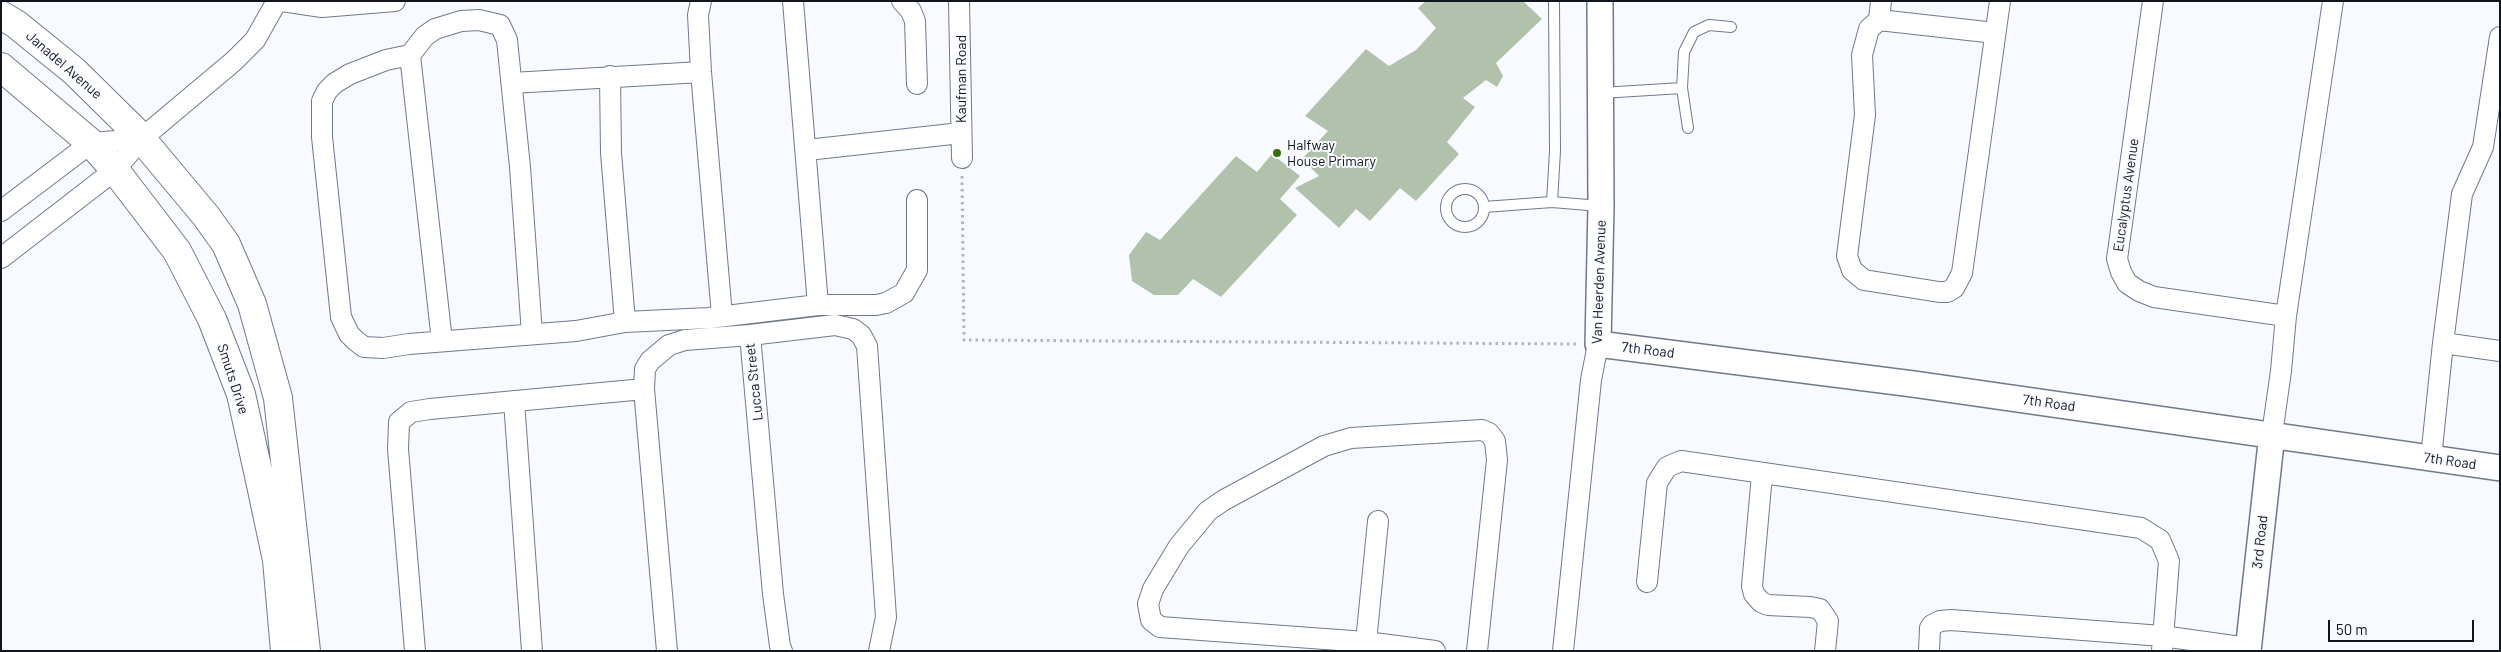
<!DOCTYPE html>
<style>
body{margin:0}
#map{position:relative;width:2501px;height:652px;overflow:hidden;background:#f8faff;font-family:Barlow,sans-serif}
canvas{display:block}
.frame{position:absolute;inset:0;border:2px solid #11151d;pointer-events:none}
.scale{position:absolute;left:2328px;top:620px;width:146px;height:22px;box-sizing:border-box;border:2px solid #11151d;border-top:0;padding-left:6px;font-size:15px;line-height:18px;white-space:nowrap;color:#11151d;-webkit-text-stroke:4px #f8faff;paint-order:stroke}
</style>
<div id="map">
<canvas width="2501" height="652"></canvas>
<div class="frame"></div>
<div class="scale">50 m</div>
</div>
<script>
const ctx = document.querySelector('canvas').getContext('2d');
ctx.lineJoin = 'round';
function paint(path, color) {
  ctx.fillStyle = color;
  ctx.fill(path, 'evenodd');
}
function poly(rows) {
  const path = new Path2D();
  for (const r of rows) {
    if (r.length === 3) {
      path.moveTo(r[0] + r[2], r[1]);
      path.arc(r[0], r[1], r[2], 0, 2 * Math.PI);
      continue;
    }
    path.moveTo(r[0], r[1]);
    for (let i = 2; i < r.length; i += 2) path.lineTo(r[i], r[i + 1]);
  }
  return path;
}
function stroke(path, color, width, dash) {
  ctx.strokeStyle = color;
  ctx.lineWidth = width;
  ctx.lineCap = dash ? 'butt' : 'round';
  ctx.setLineDash(dash || []);
  ctx.stroke(path);
}
function drawText(font, color, halo, rows, align = 'center') {
  ctx.font = font + ' Barlow,sans-serif';
  ctx.lineWidth = 4;
  ctx.setLineDash([]);
  ctx.textBaseline = 'middle';
  ctx.strokeStyle = halo;
  ctx.fillStyle = color;
  for (const [text, x, y, turn = 0] of rows) {
    ctx.save();
    ctx.translate(x, y);
    ctx.rotate((+turn || 0) * Math.PI / 180);
    ctx.textAlign = isNaN(turn) ? turn : align;
    if (halo) ctx.strokeText(text, 0, 0);
    ctx.fillText(text, 0, 0);
    ctx.restore();
  }
}
paint(poly([
 [1426,1,1523,1,1542,19,1496,63,1503,76,1497,87,1486,80,1463,98,1475,107,1447,142,1459,154,1416,201,1400,188,1370,221,1356,209,1339,228,1295,188,1319,176,1302,159,1328,131,1305,116,1366,49,1389,66,1416,50,1436,28,1418,8],
 [1272,154,1300,176,1280,199,1297,215,1221,297,1193,279,1178,295,1154,295,1132,281,1129,255,1146,232,1160,240,1236,156,1257,172]
]), '#b2c1ab');
const service = poly([
 [1554,1,1555,151,1552,202,1600,206],
 [1682,88,1684,52,1694,32,1709,25,1731,27],
 [1601,93,1682,88,1688,128],
 [1465,208,19],
 [1484,207,1552,202]
]);
const minor = poly([
 [282,1,322,7,395,1],
 [701,1,698,15,701,72,722,316],
 [793,1,818,305,876,305,886,303,904,293,917,270,917,200],
 [902,1,911,11,915,21,917,84],
 [959,1,962,158],
 [1881,1,1879,20,1869,29,1862,55,1865,115,1847,256,1852,270,1864,280,1939,292,1947,292,1954,288,1962,273,2000,1],
 [2153,1,2117,259,2121,272,2127,283,2139,291,2154,297,2286,316],
 [1879,20,1995,33],
 [2500,37,2483,147,2462,194,2443,343,2500,351],
 [410,55,442,341],
 [610,76,611,153,625,322],
 [512,83,701,72],
 [807,150,961,133],
 [1,211,91,143,141,139],
 [1,258,115,170,141,139,234,61,255,40,277,1],
 [532,334,520,167,507,40,500,25,479,20,461,21,435,29,425,36,410,55,386,60,350,74,335,83,327,91,322,101,322,137,341,317,349,334,356,341,364,347,383,348,409,344,576,331,625,322,709,318,818,305],
 [750,335,773,594,780,646,782,651],
 [514,401,532,651],
 [2272,434,2281,371,2286,316,2333,1],
 [2431,458,2443,343],
 [1762,475,1752,586,1754,594,1761,602,1768,605,1810,607,1820,609,1828,621,1825,651],
 [1647,582,1657,483,1667,467,1681,461,2141,528,2160,540,2169,561,2162,651],
 [1366,642,1378,521],
 [415,651,398,449,399,422,411,412,430,409,644,389],
 [667,651,644,389,645,369,650,361,669,345,685,340,750,335,835,325,853,329,861,335,867,346,886,617,879,651],
 [1435,651,1366,642,1160,627,1151,620,1148,604,1153,589,1179,546,1208,511,1224,500,1324,446,1351,438,1482,430,1489,433,1495,441,1497,460,1477,651],
 [1563,651,1591,380,1598,344],
 [1929,651,1930,628,1932,625,1940,621,1951,620,2162,636,2248,648]
]);
const tertiary = poly([
 [1600,1,1601,206,1598,344,1913,384,2500,468],
 [2248,651,2272,434]
]);
const secondary = poly([
 [1,15,16,24,74,71,135,131,206,216,226,244,252,304,278,398,306,651],
 [1,67,91,143,115,170,177,251,212,319,241,394,261,485,277,560,285,651]
]);
stroke(service, '#6f798e', 12);
stroke(minor, '#6f798e', 22);
stroke(tertiary, '#6f798e', 28);
stroke(secondary, '#6f798e', 30);
stroke(poly([
 [962,176,964,340,1576,344]
]), '#b1b4ba', 3, [2.5, 4]);
stroke(service, '#fff', 10);
stroke(minor, '#fff', 20);
stroke(tertiary, '#fff', 25);
stroke(secondary, '#fff', 28);
for (const [x, y, r, color] of [
 [1277,153,5,"#357205"]
]) {
  const dot = new Path2D();
  dot.arc(x, y, r, 0, 2 * Math.PI);
  ctx.fillStyle = color;
  ctx.fill(dot);
  stroke(dot, '#f8faff', 2);
}
drawText('14px', '#11151d', '#f8faff', [
 ["Janadel Avenue",64,65,41],
 ["Kaufman Road",961,79,-90],
 ["Eucalyptus Avenue",2126,195,-82],
 ["Van Heerden Avenue",1599,282,-88],
 ["7th Road",1648,350,7],
 ["Smuts Drive",233,379,72],
 ["Lucca Street",754,382,-96],
 ["7th Road",2049,403,8],
 ["7th Road",2450,461,8],
 ["3rd Road",2260,542,-84]
]);
drawText('14px', '#11151d', '#f8faff', [
 ["Halfway",1287,145],
 ["House Primary",1287,161]
], 'left');
</script>
